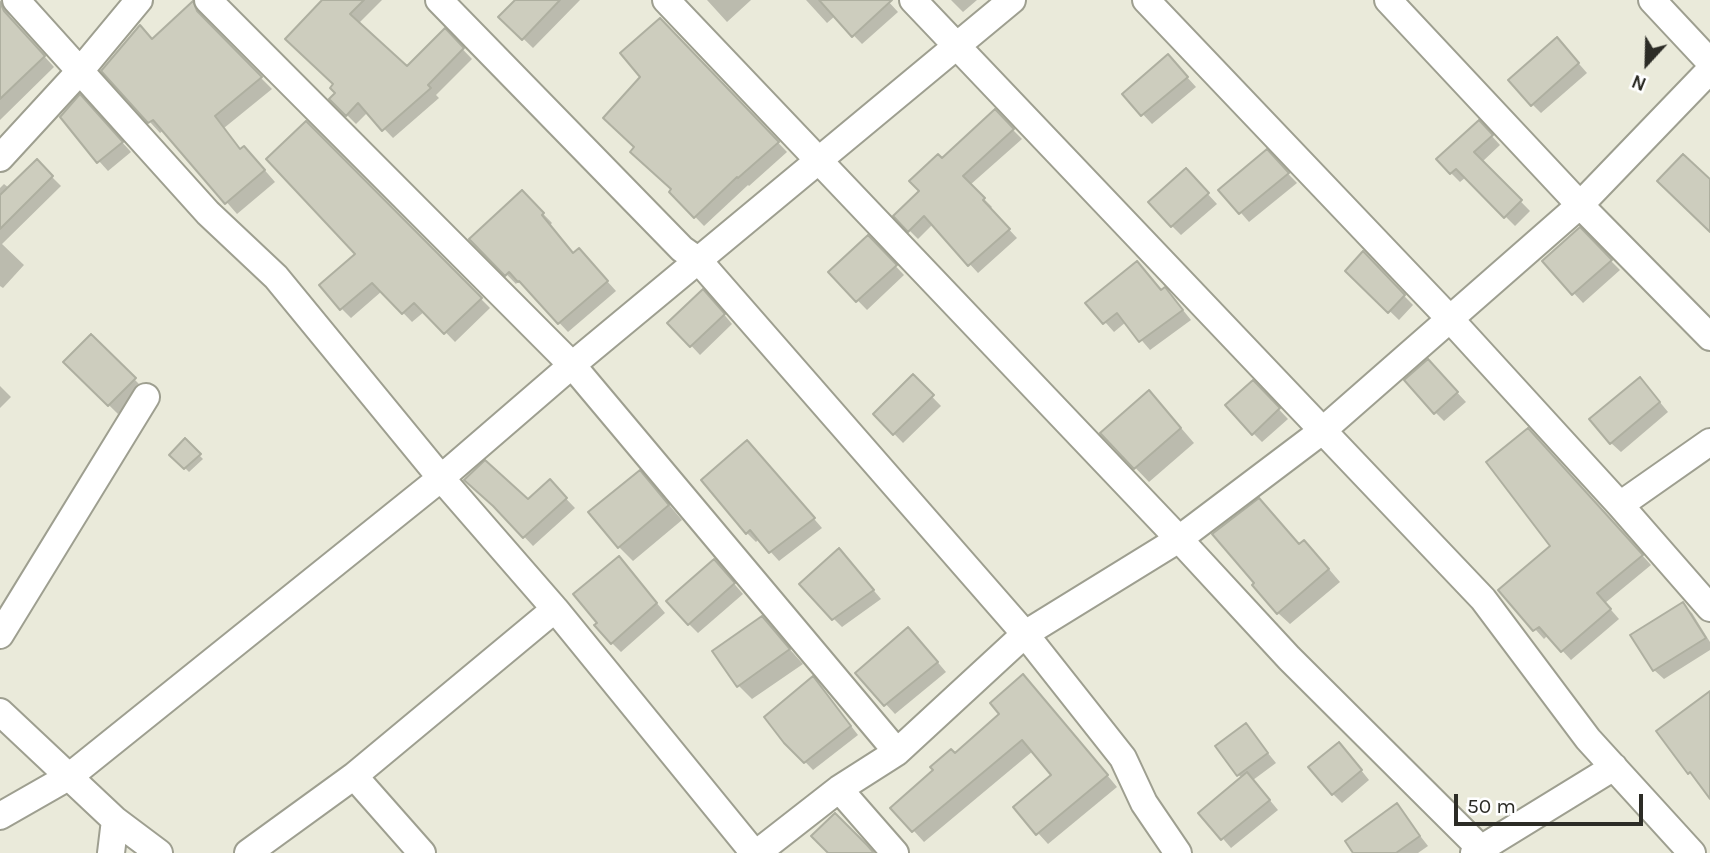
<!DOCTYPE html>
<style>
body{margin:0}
#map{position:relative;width:1710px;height:853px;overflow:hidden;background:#eaeada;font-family:Karla,sans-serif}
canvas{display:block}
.north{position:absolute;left:1612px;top:28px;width:70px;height:70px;-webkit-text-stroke:5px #fff;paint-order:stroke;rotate:202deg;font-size:19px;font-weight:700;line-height:28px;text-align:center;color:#2c2c26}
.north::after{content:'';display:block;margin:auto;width:24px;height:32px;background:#2c2c26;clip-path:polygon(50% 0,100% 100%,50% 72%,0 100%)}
.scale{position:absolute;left:1454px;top:794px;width:189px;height:32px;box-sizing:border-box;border:4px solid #2c2c26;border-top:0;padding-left:9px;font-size:21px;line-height:24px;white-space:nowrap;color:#2c2c26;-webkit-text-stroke:5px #fff;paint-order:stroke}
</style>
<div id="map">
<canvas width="1710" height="853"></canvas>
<div class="north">N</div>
<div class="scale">50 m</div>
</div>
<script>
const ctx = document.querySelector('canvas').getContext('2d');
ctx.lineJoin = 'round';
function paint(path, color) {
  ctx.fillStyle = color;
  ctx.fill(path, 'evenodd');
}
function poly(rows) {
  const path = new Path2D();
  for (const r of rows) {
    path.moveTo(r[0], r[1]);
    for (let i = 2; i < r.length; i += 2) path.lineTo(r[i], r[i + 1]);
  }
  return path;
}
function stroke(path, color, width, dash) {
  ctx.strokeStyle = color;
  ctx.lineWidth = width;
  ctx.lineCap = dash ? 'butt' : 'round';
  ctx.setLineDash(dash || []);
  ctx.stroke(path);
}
paint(poly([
 [0,0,14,23,54,67,0,120],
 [324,0,382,0,358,24,407,69,445,31,472,59,436,95,439,98,393,138,368,112,356,124,331,99,337,93],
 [517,0,580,0,533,48,501,17],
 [707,0,751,0,727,22],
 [806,0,887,0,898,12,862,44,835,16,827,23],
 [951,0,977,0,963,12],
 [193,3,203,14,207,24,272,89,224,128,241,150,255,159,275,182,237,214,164,130,160,133,150,122,152,40],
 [681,41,787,152,749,186,748,185,704,226,671,192],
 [1566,49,1587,73,1541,113,1532,104],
 [1177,66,1196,87,1152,124,1124,94],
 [89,106,131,152,108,171,99,161],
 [995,112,1022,139,970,185,992,207,990,209,1017,238,978,273,933,224,918,239,895,216,921,191,942,160],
 [1479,122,1500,145,1482,162,1530,211,1515,226,1466,177,1460,182,1451,173],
 [306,123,490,308,455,342,425,311,412,322,382,291,351,318,342,309,357,254],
 [1267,152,1297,183,1249,222,1221,190],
 [37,162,61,186,2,244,24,265,3,288,0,286,0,188,4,184,9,188],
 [1195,180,1217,204,1181,235,1172,226],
 [522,192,552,223,550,225,574,255,588,260,616,291,568,332,519,280,516,284,472,239],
 [1580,230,1620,270,1583,303,1544,261],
 [868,237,904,275,867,310,830,272],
 [1363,254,1413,305,1399,320,1347,270],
 [1161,292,1174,299,1191,320,1150,350,1126,322,1114,332,1088,303],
 [712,300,732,324,700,355,670,323],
 [91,336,143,388,118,414,65,362],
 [1437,371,1466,402,1444,421,1435,412],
 [913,377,941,406,903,443,875,414],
 [1253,382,1288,419,1262,442,1253,433],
 [0,386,11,397,0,408],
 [1649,389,1668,412,1621,452,1611,443],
 [1163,407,1194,443,1149,482,1102,433],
 [1537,440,1651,565,1605,603,1619,619,1571,660,1548,635,1544,639,1500,590,1552,546],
 [185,441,203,459,189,472,172,455],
 [756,452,822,528,779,561,759,539,756,542,747,533],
 [550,482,575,508,533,546,500,511,528,501],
 [653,486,682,520,633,561,619,547],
 [1300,546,1316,554,1340,582,1290,624,1278,613],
 [847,559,881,599,842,627,833,618],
 [628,568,665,613,621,652,612,643],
 [723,571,743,594,698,633,689,624],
 [1683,604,1692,613,1710,642,1710,650,1664,679,1654,670],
 [762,618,803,664,752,699,739,686],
 [917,638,946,672,895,714,857,673],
 [821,687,858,735,813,770,786,742],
 [1034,687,1117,787,1048,844,1038,833,1053,775,1033,751,924,842,893,808],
 [1246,726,1276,763,1253,780,1278,810,1231,848,1201,813,1242,779,1238,774],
 [1348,754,1369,780,1342,803,1333,794],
 [1397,806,1428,846,1418,853,1355,853]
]), '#0003');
const building = poly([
 [322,0,364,0,350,14,407,66,445,28,464,48,428,85,431,88,382,131,358,103,346,116,329,99,335,93,330,88,333,84,285,39,322,0],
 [515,0,560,0,522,40,498,17,515,0],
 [819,0,892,0,852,37,819,0],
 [193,1,197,11,262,77,215,116,240,149,244,146,265,170,225,204,153,120,148,123,101,71,140,25,152,39,193,1],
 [0,2,4,11,45,56,0,99,0,2],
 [660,18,779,142,738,178,737,177,694,218,669,192,671,189,630,152,634,147,603,118,640,77,620,53,660,18],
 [1557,37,1579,63,1531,106,1508,80,1557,37],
 [1168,54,1188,77,1141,116,1122,94,1168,54],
 [80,94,123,142,97,163,60,117,80,94],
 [995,109,1014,129,963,176,985,198,983,200,1010,229,968,266,924,216,908,232,893,216,919,191,909,181,938,154,942,158,995,109],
 [1479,120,1493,135,1474,152,1522,200,1504,218,1456,169,1450,174,1436,159,1479,120],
 [306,121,482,298,444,334,414,303,402,314,372,283,340,310,319,285,355,254,266,159,306,121],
 [1267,149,1289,173,1239,214,1218,190,1267,149],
 [1683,154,1710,179,1710,232,1657,181,1683,154],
 [37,159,53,176,0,229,0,195,37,159],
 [1186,168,1209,193,1171,227,1148,202,1186,168],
 [522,190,544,213,542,215,573,253,579,248,608,281,558,324,519,281,518,282,509,272,505,276,469,239,522,190],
 [1580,227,1612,260,1572,295,1542,261,1580,227],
 [868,235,897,265,856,302,828,272,868,235],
 [1363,251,1405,295,1388,313,1345,271,1363,251],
 [1137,261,1161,290,1165,287,1183,310,1139,342,1117,313,1103,324,1085,303,1137,261],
 [703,289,725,314,690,347,667,323,703,289],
 [91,334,136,378,108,406,63,362,91,334],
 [1428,359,1458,392,1434,414,1404,380,1428,359],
 [913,374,934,395,893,435,873,414,913,374],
 [1640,377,1660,402,1610,444,1589,419,1640,377],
 [1253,380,1280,408,1252,435,1225,405,1253,380],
 [1149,390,1181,428,1134,469,1100,433,1149,390],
 [1528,428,1643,555,1597,593,1611,609,1561,652,1539,627,1533,631,1498,590,1550,546,1486,462,1528,428],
 [185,438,201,454,184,469,169,455,185,438],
 [747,440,815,518,769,553,750,530,746,534,701,480,747,440],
 [485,460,528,499,550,479,567,498,523,538,493,506,464,480,485,460],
 [640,470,669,505,618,548,588,512,640,470],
 [1259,498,1299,544,1304,540,1329,569,1277,614,1252,585,1254,583,1212,534,1259,498],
 [839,548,874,590,832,620,799,584,839,548],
 [619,556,657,603,611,644,594,625,597,623,573,594,619,556],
 [714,559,735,583,688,625,666,601,714,559],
 [1683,602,1706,638,1653,671,1630,635,1683,602],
 [762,616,790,649,737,687,712,651,762,616],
 [908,627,938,662,884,706,855,673,908,627],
 [1023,674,1108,775,1036,835,1013,807,1051,775,1022,740,912,832,890,808,933,770,930,767,951,749,955,753,999,714,990,703,1023,674],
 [813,676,851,726,804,763,784,743,764,717,813,676],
 [1710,691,1710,799,1690,772,1688,774,1656,731,1710,691],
 [1246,723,1268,753,1237,776,1215,746,1246,723],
 [1339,742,1362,770,1332,795,1308,767,1339,742],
 [1247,772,1270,800,1221,840,1198,813,1247,772],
 [1397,803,1420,836,1396,853,1353,853,1345,841,1397,803],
 [835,813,867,845,874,853,828,853,811,836,835,813]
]);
paint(building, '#cdcdbe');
stroke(building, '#aeafa0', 2);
const street = poly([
 [16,0,208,213,276,277,441,478,555,609,754,853],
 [208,0,572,365,897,752],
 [439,0,682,249,699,261,1025,634,1123,758,1144,803,1178,853],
 [666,0,1179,539,1289,658,1480,848],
 [913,0,1483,599,1588,739,1692,853],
 [1146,0,1450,319,1620,505,1710,608],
 [1388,0,1580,205,1710,337],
 [1652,0,1710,62],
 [0,158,80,71,139,0],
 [1620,505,1710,442],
 [0,635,146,397],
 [0,712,115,820,111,853],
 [354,776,422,853],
 [839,789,895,853],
 [0,816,70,776,441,478,572,365,1012,0],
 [115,820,159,853],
 [248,853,354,776,555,609],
 [757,853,839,789,897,752,1025,634,1179,539,1322,431,1580,205,1710,70],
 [1474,853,1614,767]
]);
stroke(street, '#9e9f90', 30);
stroke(street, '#fff', 26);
</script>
